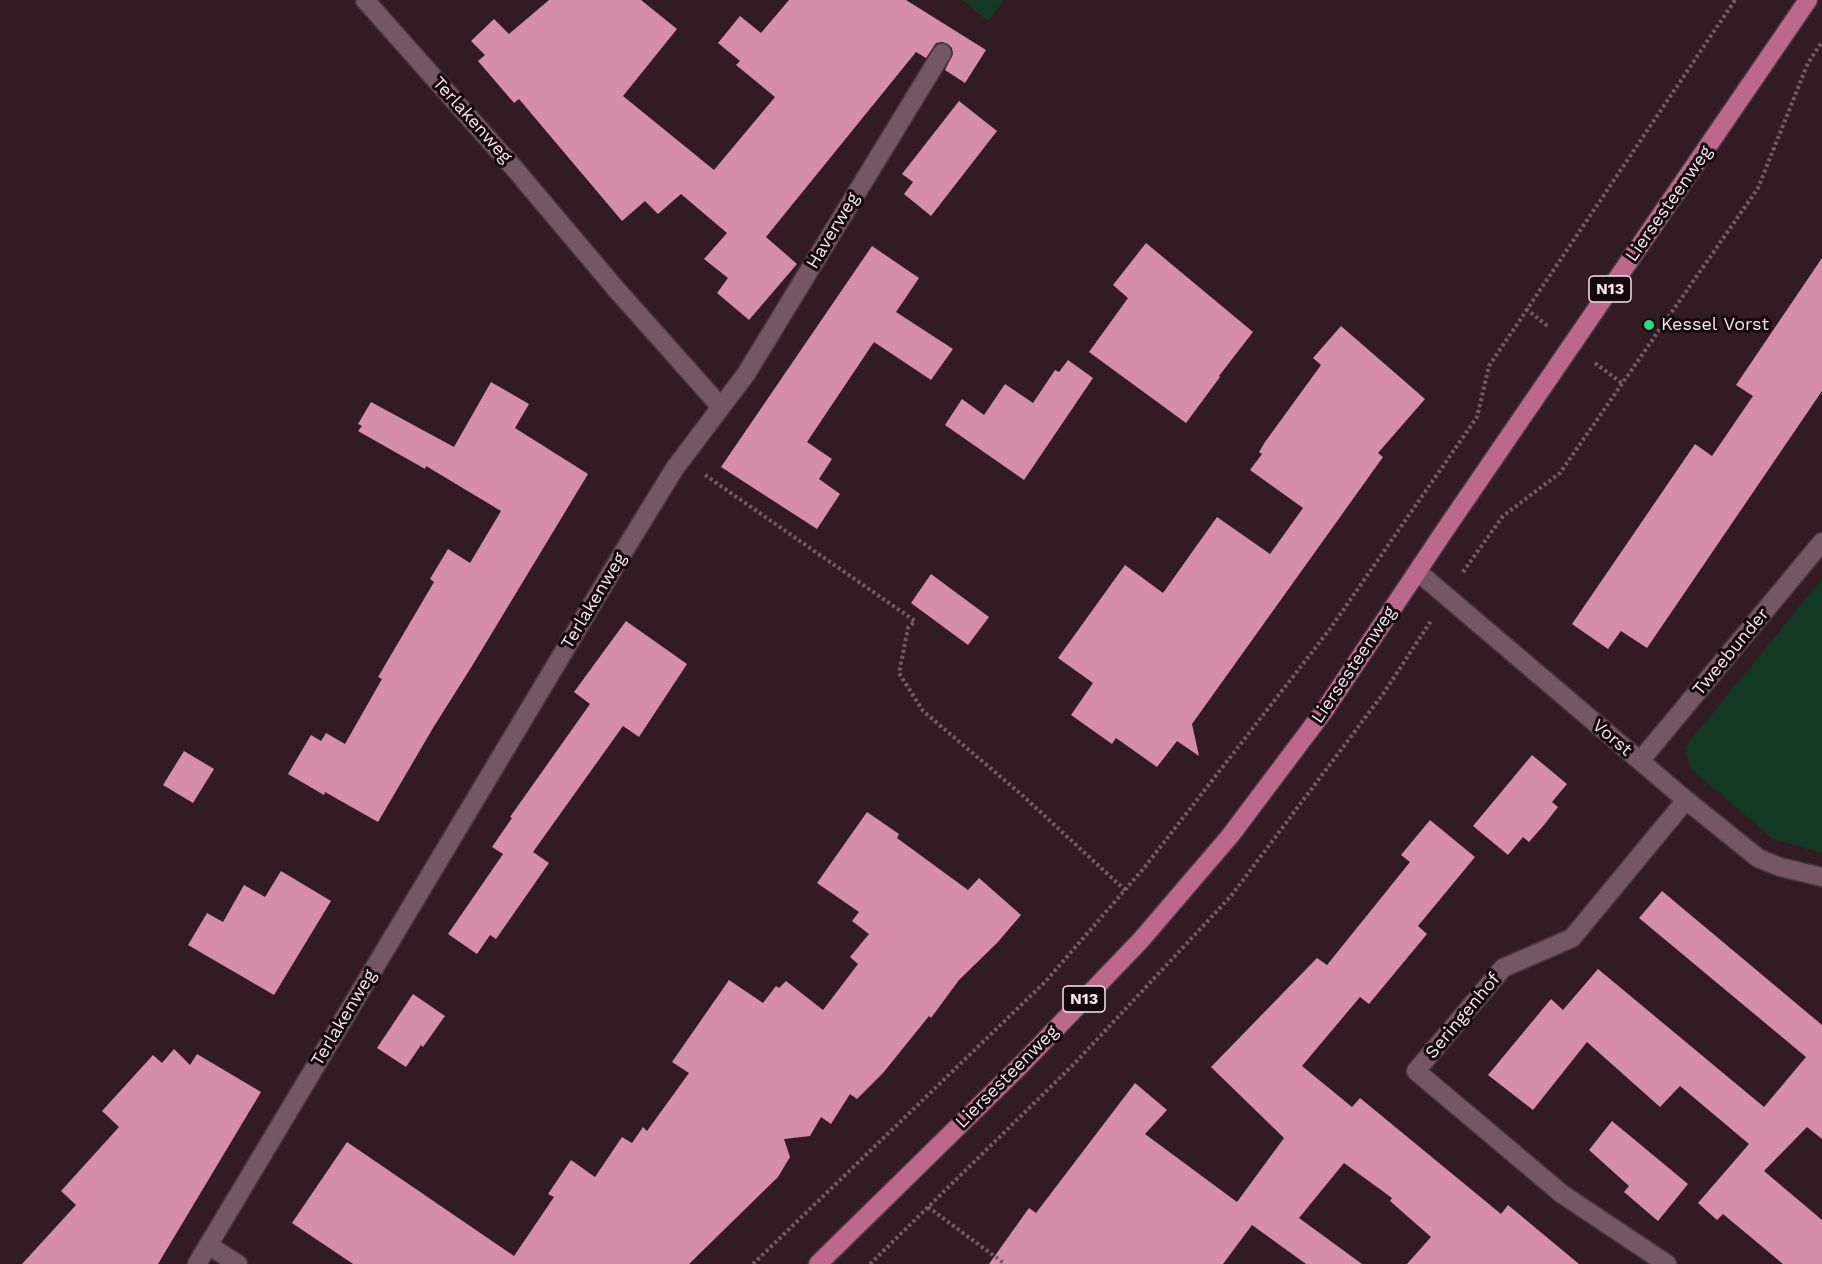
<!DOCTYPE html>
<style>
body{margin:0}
canvas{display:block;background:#331b24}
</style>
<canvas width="1822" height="1264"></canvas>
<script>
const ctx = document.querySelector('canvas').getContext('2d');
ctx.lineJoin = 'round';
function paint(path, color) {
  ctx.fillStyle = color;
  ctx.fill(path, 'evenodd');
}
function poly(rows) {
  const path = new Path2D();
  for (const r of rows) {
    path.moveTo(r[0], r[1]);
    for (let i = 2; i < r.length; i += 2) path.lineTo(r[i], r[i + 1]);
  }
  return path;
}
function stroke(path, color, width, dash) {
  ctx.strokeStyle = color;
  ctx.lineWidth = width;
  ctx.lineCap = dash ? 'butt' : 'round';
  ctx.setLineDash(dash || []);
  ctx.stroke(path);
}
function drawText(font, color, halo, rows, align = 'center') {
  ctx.font = font + ' "Work Sans",sans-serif';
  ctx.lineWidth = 6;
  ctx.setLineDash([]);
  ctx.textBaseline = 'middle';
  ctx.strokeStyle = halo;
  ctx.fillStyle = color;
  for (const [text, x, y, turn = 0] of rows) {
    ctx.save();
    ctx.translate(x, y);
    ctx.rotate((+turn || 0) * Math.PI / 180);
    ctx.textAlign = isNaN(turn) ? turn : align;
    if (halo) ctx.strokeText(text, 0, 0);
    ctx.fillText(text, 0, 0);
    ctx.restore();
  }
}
paint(poly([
 [962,0,1004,0,988,21],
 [1822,579,1822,853,1773,839,1690,768,1685,747]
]), '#143923');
paint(poly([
 [549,0,641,0,677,29,623,96,714,170,775,97,736,65,740,61,718,43,740,16,761,33,789,0,906,0,986,50,965,83,945,70,953,54,952,48,948,44,942,42,936,43,926,58,916,52,766,237,797,264,749,320,717,293,728,278,704,259,727,233,681,194,658,214,645,201,622,221,519,99,514,103,478,61,485,55,471,41,494,19,509,34],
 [959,101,997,131,931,216,904,194,913,182,902,174],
 [1146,243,1253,332,1219,376,1220,377,1186,423,1089,352,1128,298,1113,285],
 [872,246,919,278,896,312,953,349,931,380,874,342,807,442,832,459,819,479,840,494,817,529,721,467],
 [1822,258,1822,391,1647,648,1621,631,1608,649,1572,624,1695,444,1712,456,1753,396,1736,385],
 [1341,326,1425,399,1378,453,1383,457,1192,724,1199,756,1177,741,1157,767,1116,738,1112,744,1071,715,1093,683,1058,658,1125,565,1163,593,1217,517,1270,554,1303,508,1250,470,1262,454,1259,452,1265,442,1321,365,1313,358],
 [1068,360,1093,378,1024,480,945,425,962,399,984,415,1005,384,1033,403,1055,370,1059,372],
 [491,382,529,404,515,428,588,474,472,666,433,728,378,822,325,792,324,795,288,774,311,735,321,741,326,733,345,744,382,679,378,677,434,582,430,579,448,549,470,563,501,511,426,466,425,469,358,431,362,426,358,424,371,402,454,447],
 [931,574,989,617,968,645,911,603],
 [626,621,687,664,639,737,623,726,533,852,549,863,496,939,490,935,477,954,448,934,503,854,492,847,512,818,510,817,590,704,574,692],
 [184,751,214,769,193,803,163,785],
 [1532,755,1567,784,1552,802,1558,807,1544,825,1529,842,1523,837,1508,855,1473,826],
 [867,812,899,834,897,838,968,890,979,878,1021,915,997,943,959,980,931,1018,929,1016,883,1073,857,1099,850,1094,831,1124,821,1117,810,1136,784,1139,790,1157,778,1177,689,1264,353,1264,292,1223,347,1142,514,1256,554,1197,548,1194,571,1160,595,1177,622,1137,632,1143,643,1127,647,1131,689,1073,672,1062,729,980,763,1003,776,986,779,988,786,981,823,1010,858,964,850,957,869,934,852,921,859,912,817,883],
 [1430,820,1475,857,1418,926,1427,934,1369,1004,1360,997,1302,1066,1352,1107,1360,1098,1501,1214,1508,1205,1579,1264,1407,1264,1431,1237,1390,1201,1392,1198,1344,1163,1299,1218,1362,1264,1306,1264,1252,1225,1223,1264,989,1264,1029,1208,1036,1213,1135,1083,1167,1110,1145,1134,1237,1202,1284,1138,1211,1067,1317,958,1327,965,1410,862,1401,855],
 [281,871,331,901,274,995,188,945,207,913,223,922,244,885,265,897],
 [1662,891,1822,1025,1822,1139,1807,1127,1764,1171,1822,1220,1822,1264,1783,1264,1723,1214,1717,1220,1698,1203,1749,1144,1680,1086,1660,1107,1587,1042,1533,1110,1488,1075,1551,999,1563,1010,1598,969,1764,1107,1806,1057,1639,918],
 [413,994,445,1016,423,1047,421,1045,406,1067,377,1048],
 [174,1049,190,1065,197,1054,261,1092,158,1264,22,1264,76,1205,61,1191,119,1127,102,1111,153,1055,162,1063],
 [1612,1121,1688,1184,1658,1221,1624,1192,1629,1186,1589,1150]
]), '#d58da9');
const minor = poly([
 [721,407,746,374,942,53],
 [1418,572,1686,800,1758,858,1780,867,1822,877],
 [1640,761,1822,542],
 [208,1245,238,1264],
 [197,1264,627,546,675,468,721,407,616,289,514,168,365,0],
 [1667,1264,1562,1194,1416,1071,1503,968,1572,938,1686,800]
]);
const major = poly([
 [818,1264,1023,1063,1141,940,1230,836,1324,711,1445,530,1808,0]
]);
stroke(minor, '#4a363e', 21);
stroke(major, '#4a363e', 21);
stroke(poly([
 [1526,309,1549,327],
 [1595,363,1623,384],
 [705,475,915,621,908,628,899,673,923,711,1022,795,1125,890],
 [1463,572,1503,516,1560,473,1758,188,1808,63,1822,42],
 [928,1207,1005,1264],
 [753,1264,1046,981,1144,868,1330,629,1477,417,1489,366,1735,0],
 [870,1264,1075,1063,1231,896,1383,694,1431,621]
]), '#735d65', 4, [3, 3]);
stroke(minor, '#745762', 18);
stroke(major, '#bb688a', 18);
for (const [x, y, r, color] of [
 [1649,325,6,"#2fd883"]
]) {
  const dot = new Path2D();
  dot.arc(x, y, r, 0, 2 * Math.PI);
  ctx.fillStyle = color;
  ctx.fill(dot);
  stroke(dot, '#14090d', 2);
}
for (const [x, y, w] of [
 [1610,289,42],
 [1084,999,42]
]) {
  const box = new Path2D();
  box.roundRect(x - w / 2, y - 13, w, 26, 4.5);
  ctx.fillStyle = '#14090d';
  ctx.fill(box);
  stroke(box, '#f6e4ea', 1.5);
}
drawText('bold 16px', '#f6e4ea', null, [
 ["N13",1610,289],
 ["N13",1084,999]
]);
drawText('18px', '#f6e4ea', '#14090d', [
 ["Terlakenweg",472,120,48],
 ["Liersesteenweg",1669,204,-55],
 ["Haverweg",833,231,-59],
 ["Terlakenweg",594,601,-59],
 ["Tweebunder",1731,652,-50],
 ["Liersesteenweg",1354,665,-56],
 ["Vorst",1612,738,40],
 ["Seringenhof",1463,1016,-50],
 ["Terlakenweg",344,1018,-59],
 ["Liersesteenweg",1007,1077,-45]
]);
drawText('18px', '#f6e4ea', '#14090d', [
 ["Kessel Vorst",1661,325]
], 'left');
</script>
